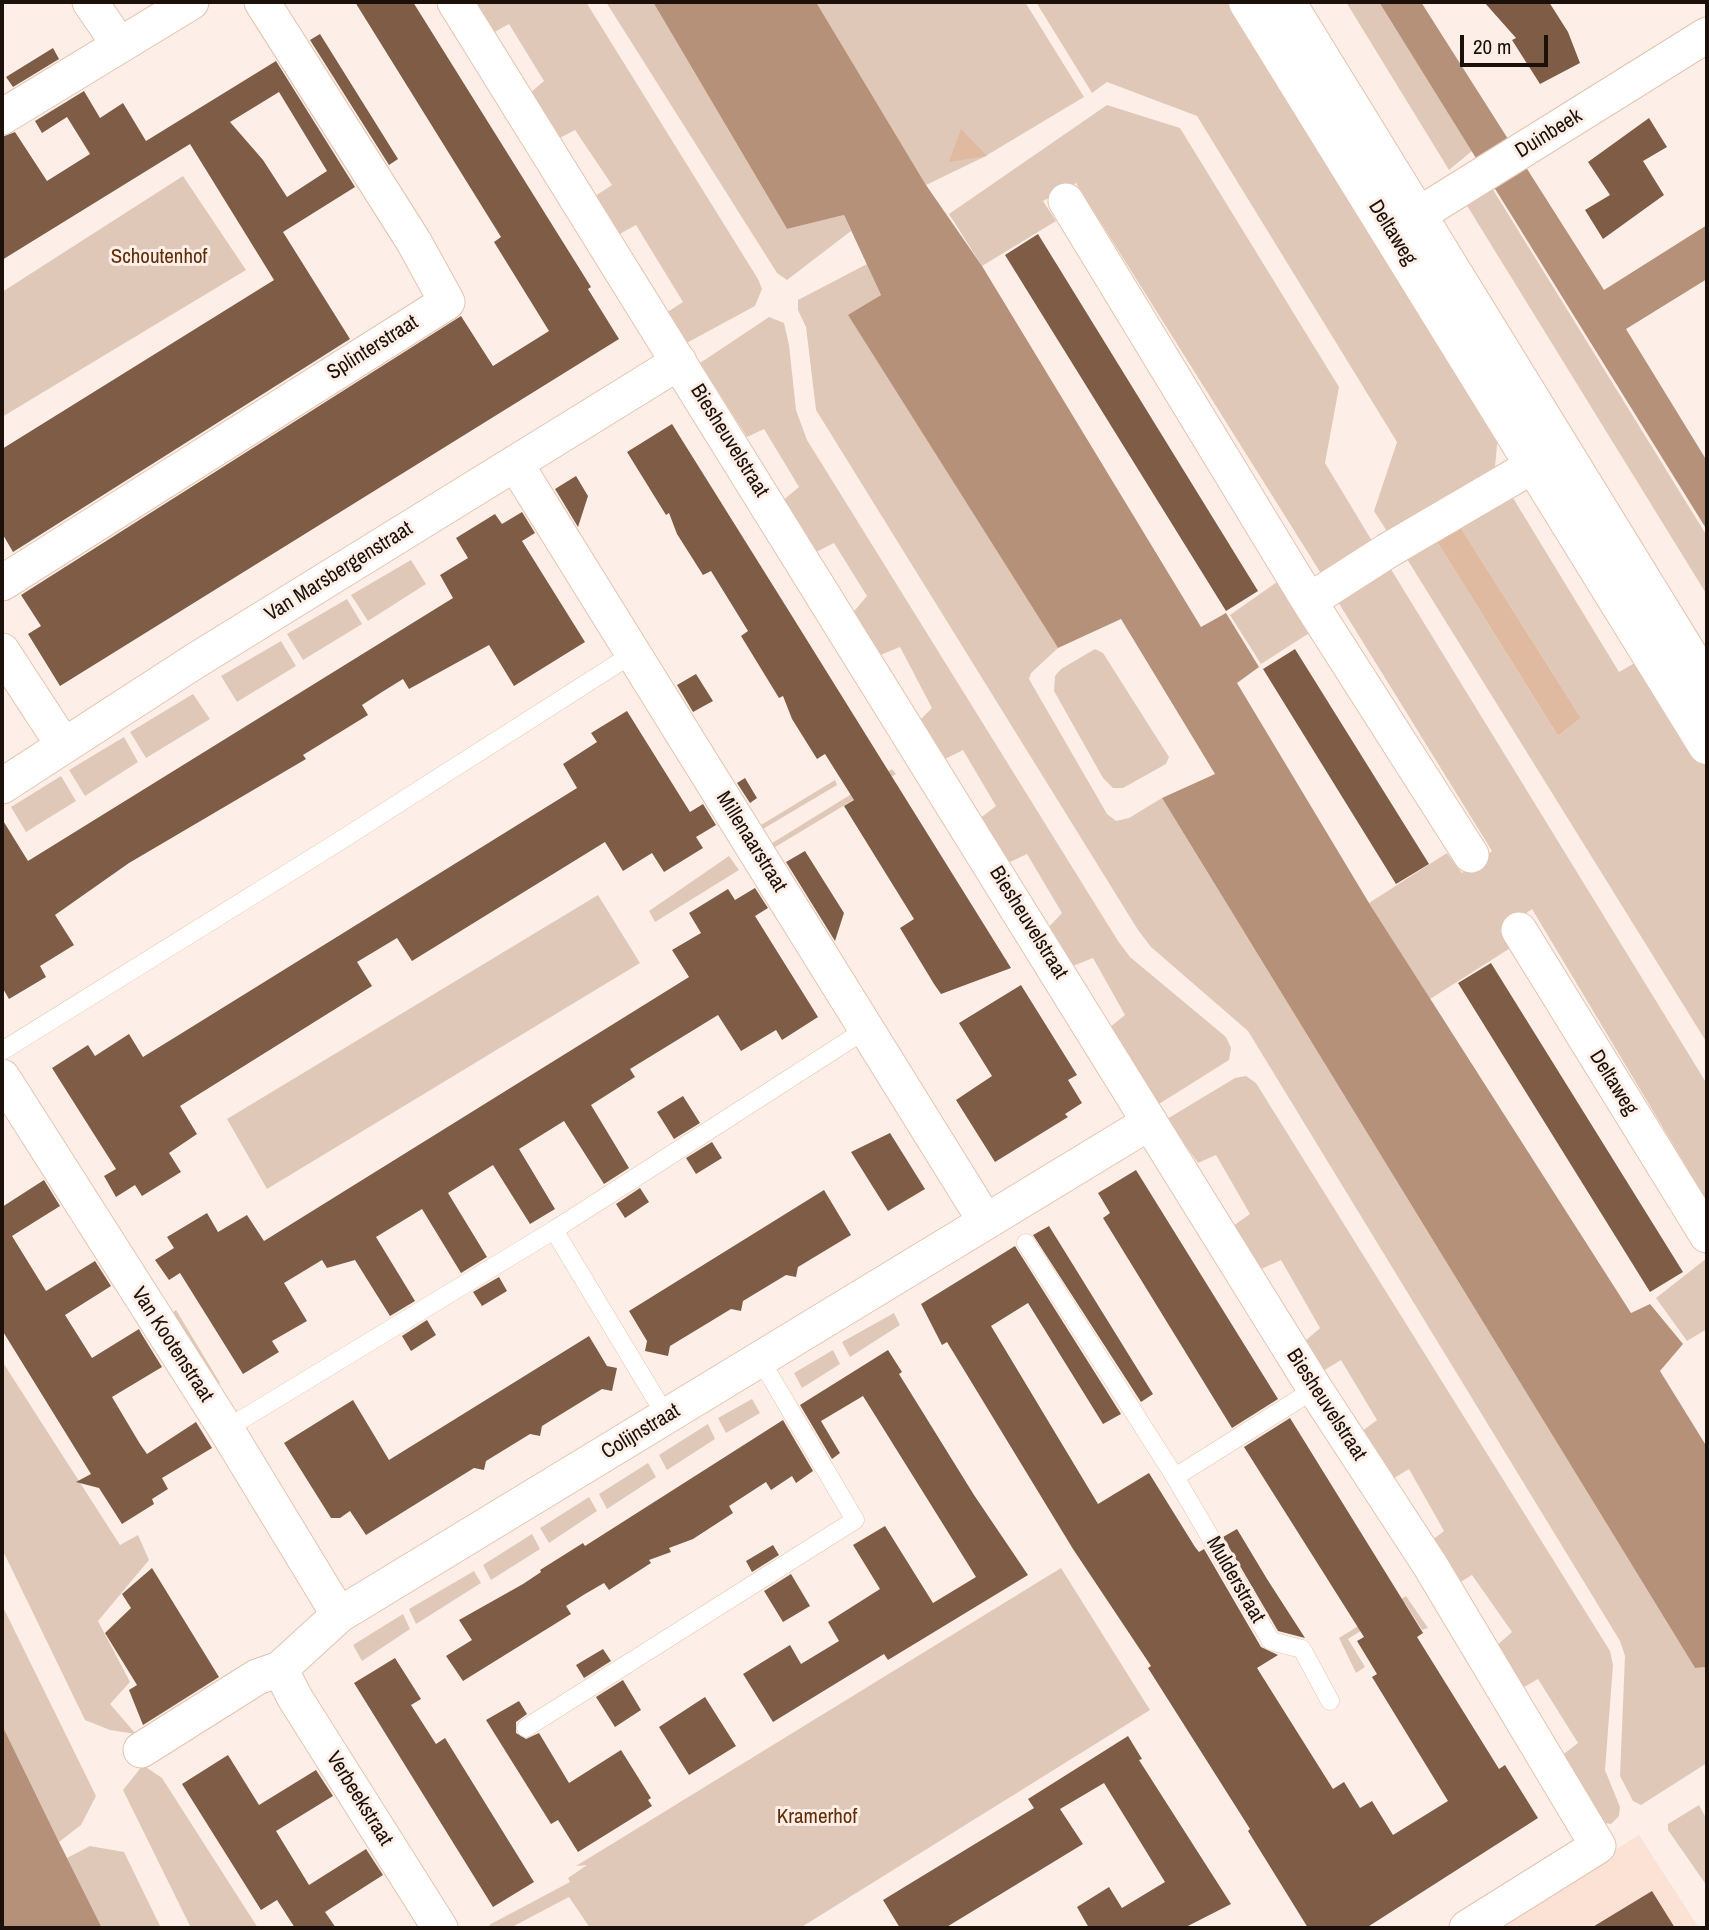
<!DOCTYPE html>
<style>
body{margin:0}
#map{position:relative;width:1709px;height:1930px;overflow:hidden;background:#fdefe7;font-family:"Archivo Narrow",sans-serif}
canvas{display:block}
.frame{position:absolute;inset:0;border:4px solid #1c110a;pointer-events:none}
.scale{position:absolute;left:1460px;top:35px;width:88px;height:32px;box-sizing:border-box;border:4px solid #1c110a;border-top:0;padding-left:9px;font-size:21px;line-height:24px;white-space:nowrap;color:#1c110a;-webkit-text-stroke:5px #fdefe7;paint-order:stroke}
</style>
<div id="map">
<canvas width="1709" height="1930"></canvas>
<div class="frame"></div>
<div class="scale">20 m</div>
</div>
<script>
const ctx = document.querySelector('canvas').getContext('2d');
ctx.lineJoin = 'round';
function paint(path, color) {
  ctx.fillStyle = color;
  ctx.fill(path, 'evenodd');
}
function poly(rows) {
  const path = new Path2D();
  for (const r of rows) {
    path.moveTo(r[0], r[1]);
    for (let i = 2; i < r.length; i += 2) path.lineTo(r[i], r[i + 1]);
  }
  return path;
}
function stroke(path, color, width, dash) {
  ctx.strokeStyle = color;
  ctx.lineWidth = width;
  ctx.lineCap = dash ? 'butt' : 'round';
  ctx.setLineDash(dash || []);
  ctx.stroke(path);
}
function drawText(font, color, halo, rows, align = 'center') {
  ctx.font = font + ' "Archivo Narrow",sans-serif';
  ctx.lineWidth = 6;
  ctx.setLineDash([]);
  ctx.textBaseline = 'middle';
  ctx.strokeStyle = halo;
  ctx.fillStyle = color;
  for (const [text, x, y, turn = 0] of rows) {
    ctx.save();
    ctx.translate(x, y);
    ctx.rotate((+turn || 0) * Math.PI / 180);
    ctx.textAlign = isNaN(turn) ? turn : align;
    if (halo) ctx.strokeText(text, 0, 0);
    ctx.fillText(text, 0, 0);
    ctx.restore();
  }
}
paint(poly([
 [1639,1835,1699,1928,1490,1928]
]), '#fbe2d4');
paint(poly([
 [473,2,586,2,758,279,762,289,755,306,683,345,666,313,683,302,636,225,616,236,595,196,612,185,575,130,554,141,530,93,544,81,509,24,493,33],
 [606,2,653,2,787,229,844,215,851,231,787,280,777,273],
 [816,2,1025,2,1084,97,984,157,926,185],
 [1036,2,1235,2,1499,423,1495,467,1390,536,1374,511,1397,442,1197,116,1107,82,1092,93],
 [1346,2,1379,2,1472,151,1449,170],
 [1107,105,1180,128,1339,387,1325,463,1372,541,1322,575,1076,183,1043,201,1056,221,982,266,949,214],
 [183,176,246,270,2,417,2,292],
 [1492,188,1707,536,1707,595,1466,204],
 [867,264,881,295,849,316,1058,648,1031,673,1029,679,1107,814,1116,821,1129,818,1162,798,1695,1668,1707,1667,1707,1763,1641,1805,1633,1801,1620,1776,1625,1656,1620,1641,1248,1031,1151,947,1138,930,816,410,806,327,798,310,798,300],
 [769,317,784,323,789,345,796,410,807,440,1118,941,1130,957,1226,1037,1231,1048,1229,1060,1159,1104,1109,1028,1125,1015,1093,958,1073,966,1046,930,1062,913,1027,854,1008,863,979,819,996,806,963,750,943,760,917,723,932,708,900,647,878,656,850,616,867,596,834,543,814,553,781,502,799,487,764,429,747,437,700,363],
 [1510,493,1619,672,1640,660,1707,768,1707,1043,1407,559,1436,540,1558,736,1581,718,1459,525],
 [411,560,426,584,368,621,351,595],
 [1389,566,1707,1084,1707,1201,1532,909,1500,931,1512,947,1430,999,1369,903,1447,853,1462,873,1492,851,1335,597],
 [1284,577,1314,630,1261,664,1230,615],
 [347,599,362,624,303,660,287,634],
 [281,641,296,666,237,702,221,676],
 [1095,649,1103,653,1169,757,1166,764,1123,788,1113,788,1103,778,1054,691,1055,676,1061,669],
 [193,694,210,719,146,758,130,732],
 [124,737,138,762,85,796,69,770],
 [892,769,896,774,772,849,769,845],
 [61,776,76,801,26,832,11,807],
 [835,780,837,785,763,829,761,825],
 [729,856,739,870,655,922,649,911],
 [598,895,640,963,267,1189,227,1119],
 [1246,1076,1256,1083,1610,1651,1613,1665,1605,1770,1620,1807,1619,1816,1611,1824,1603,1823,1560,1757,1578,1743,1538,1679,1519,1690,1494,1648,1512,1632,1472,1575,1454,1586,1427,1544,1444,1531,1409,1469,1391,1480,1361,1432,1377,1420,1341,1360,1323,1371,1304,1342,1320,1328,1281,1260,1259,1270,1233,1226,1250,1214,1216,1155,1198,1163,1167,1119,1235,1078],
 [1707,1258,1707,1329,1687,1341,1656,1298],
 [176,1310,220,1383,211,1387,167,1316],
 [894,1313,900,1325,850,1357,842,1342],
 [833,1350,840,1364,802,1388,794,1373],
 [2,1361,120,1545,138,1535,149,1560,98,1621,130,1682,110,1704,136,1734,110,1730,85,1720,2,1549],
 [752,1399,760,1413,726,1433,718,1418],
 [708,1424,715,1439,667,1470,659,1455],
 [648,1463,656,1477,607,1509,599,1494],
 [589,1497,597,1511,549,1543,540,1528],
 [532,1534,540,1549,491,1580,483,1565],
 [1061,1568,1150,1710,800,1928,590,1928,569,1897,510,1928,492,1928,489,1925,570,1882,568,1878,587,1865,576,1866],
 [474,1571,481,1583,416,1624,409,1609],
 [1406,1596,1428,1628,1422,1630,1405,1603,1348,1639,1365,1667,1356,1673,1339,1638],
 [2,1605,96,1796,81,1825,59,1842,2,1725],
 [403,1614,410,1629,362,1661,353,1645],
 [143,1765,162,1778,258,1928,191,1928,123,1790],
 [1699,1805,1707,1820,1707,1886,1668,1830,1668,1824],
 [90,1846,124,1852,161,1928,102,1928,67,1858]
]), '#e0c8b9');
paint(poly([
 [961,129,987,156,949,162],
 [1459,525,1581,718,1558,736,1436,540]
]), '#e0b9a1');
paint(poly([
 [653,2,816,2,926,185,982,266,1201,627,1226,613,1259,667,1237,683,1369,903,1631,1313,1650,1304,1683,1344,1660,1371,1707,1447,1707,1667,1695,1668,1162,798,1215,774,1121,619,1058,648,848,315,881,295,844,215,787,229],
 [1379,2,1421,2,1604,290,1707,225,1707,279,1626,329,1707,461,1707,530],
 [2,1725,59,1842,102,1928,2,1928]
]), '#b6917a');
paint(poly([
 [355,2,413,2,591,287,588,289,619,339,60,686,28,634,41,626,21,595,461,316,493,366,549,331,494,242,501,237],
 [1484,2,1549,2,1568,32,1580,63,1540,84,1512,40,1516,38],
 [320,34,398,159,389,165,310,40],
 [53,48,59,59,13,87,6,77],
 [276,61,355,187,283,232,350,339,13,552,2,533,2,449,274,280,190,144,2,260,2,137,15,132,47,181,90,154,67,117,42,133,35,121,84,91,100,118,123,103,146,141],
 [279,92,327,171,287,197,263,160,230,122],
 [1649,118,1667,147,1643,161,1664,195,1603,239,1585,210,1610,195,1588,162],
 [1038,234,1258,591,1226,611,1005,255],
 [672,424,787,608,1011,968,941,994,934,984,900,928,914,919,844,806,854,800,825,754,817,759,792,719,783,696,779,698,741,636,748,631,711,571,703,575,677,534,669,513,666,515,627,452],
 [576,476,588,496,578,527,555,489],
 [522,512,535,533,522,541,585,642,514,686,489,645,409,689,403,679,382,692,362,705,368,715,303,755,306,759,129,863,55,915,74,945,40,966,46,977,9,999,2,987,2,819,28,861,453,598,440,575,468,558,456,538,495,514,502,524],
 [1295,649,1429,864,1396,884,1263,669],
 [696,674,713,701,693,712,677,685],
 [627,711,690,812,703,804,716,825,696,837,703,848,664,872,652,853,623,871,605,842,412,961,397,938,357,962,372,986,180,1106,197,1134,169,1153,181,1172,142,1196,135,1185,116,1197,104,1176,116,1169,52,1068,88,1045,95,1056,129,1034,143,1057,182,1033,577,788,563,764,597,742,591,733],
 [745,778,757,798,750,803,737,783],
 [805,851,844,913,835,941,786,862],
 [755,888,768,908,755,916,818,1017,782,1040,776,1030,741,1051,718,1015,630,1069,635,1077,591,1105,629,1168,604,1184,564,1121,519,1149,555,1209,530,1224,493,1165,448,1193,487,1257,461,1273,422,1209,376,1237,415,1301,390,1316,355,1260,327,1268,322,1260,284,1283,307,1321,272,1341,279,1352,243,1374,180,1273,169,1280,155,1260,174,1248,167,1237,207,1213,218,1232,247,1215,264,1241,689,977,672,950,701,933,689,913,728,889,735,900],
 [1491,963,1683,1272,1650,1292,1458,983],
 [1021,985,1077,1075,1068,1080,1082,1103,1065,1114,1068,1117,995,1162,956,1100,992,1076,959,1023],
 [683,1096,700,1123,674,1139,657,1112],
 [890,1133,925,1189,888,1211,851,1152],
 [712,1142,722,1158,696,1174,686,1158],
 [1136,1170,1278,1399,1232,1428,1103,1218,1110,1213,1098,1193],
 [44,1180,60,1206,12,1236,46,1291,95,1261,111,1286,65,1315,92,1358,139,1329,141,1333,162,1367,112,1397,140,1444,147,1454,196,1422,212,1448,162,1478,168,1489,152,1499,154,1504,122,1524,99,1488,76,1482,91,1474,2,1330,2,1207],
 [640,1188,649,1202,625,1218,616,1204],
 [824,1190,851,1235,798,1267,796,1277,786,1275,743,1301,741,1311,731,1309,670,1346,668,1356,645,1351,647,1341,629,1311],
 [1049,1226,1153,1394,1141,1402,1033,1235],
 [1015,1246,1121,1414,1103,1424,1028,1303,991,1326,1098,1504,1149,1473,1195,1547,1199,1552,1204,1549,1261,1647,1278,1655,1257,1668,1333,1789,1344,1782,1360,1808,1372,1801,1393,1835,1448,1801,1372,1677,1377,1674,1357,1641,1364,1637,1244,1447,1290,1418,1423,1633,1417,1637,1499,1769,1505,1765,1538,1818,1366,1928,1308,1928,1248,1831,1250,1829,1148,1668,1151,1666,1073,1549,947,1342,942,1345,921,1304],
 [499,1277,507,1291,482,1306,473,1292],
 [427,1320,436,1335,411,1351,402,1336],
 [589,1336,607,1366,617,1368,612,1391,602,1389,542,1426,540,1436,530,1434,486,1461,484,1470,474,1468,366,1535,350,1511,340,1518,331,1518,284,1443,353,1400,389,1460],
 [888,1350,902,1372,899,1374,974,1495,1028,1575,888,1660,884,1654,773,1722,743,1674,790,1645,801,1664,839,1641,828,1622,880,1589,853,1545,885,1526,933,1603,976,1577,863,1396,821,1421,840,1453,832,1459,800,1405],
 [783,1420,813,1471,796,1483,792,1476,771,1490,766,1482,729,1506,733,1513,693,1539,669,1548,671,1552,649,1560,651,1563,609,1590,604,1583,585,1594,566,1606,571,1614,463,1681,446,1656,472,1640,459,1620,523,1584,541,1572,540,1570,583,1543,585,1546],
 [1237,1529,1267,1579,1305,1638,1278,1631,1223,1537],
 [773,1545,779,1555,752,1572,746,1561],
 [152,1568,219,1677,143,1725,129,1690,137,1685,105,1633,131,1608,122,1594],
 [791,1574,810,1606,783,1622,764,1591],
 [603,1649,611,1661,584,1678,576,1665],
 [395,1658,421,1699,411,1705,436,1744,445,1738,534,1882,493,1907,354,1683],
 [623,1680,641,1710,615,1727,596,1697],
 [705,1697,736,1746,689,1775,659,1727],
 [519,1701,527,1714,516,1722,516,1733,526,1739,539,1733,569,1783,621,1750,651,1798,648,1800,652,1806,578,1852,558,1820,551,1824,486,1720],
 [1128,1736,1142,1759,1139,1760,1231,1904,1184,1928,1089,1928,1077,1907,1109,1887,1122,1908,1165,1882,1104,1783,1060,1809,1083,1844,945,1928,900,1928,883,1900,1034,1808,1028,1799],
 [228,1755,259,1805,316,1770,333,1796,276,1831,309,1885,366,1849,383,1875,325,1912,336,1928,295,1928,277,1900,261,1910,182,1784],
 [1652,1891,1675,1928,1591,1928]
]), '#7e5c46');
const service = poly([
 [2,1051,338,842,634,653],
 [554,1230,666,1416],
 [1026,1243,1175,1477,1271,1641,1302,1649,1330,1701],
 [226,1429,554,1230,865,1030],
 [1175,1477,1315,1389],
 [526,1728,855,1520,760,1359]
]);
const minor = poly([
 [90,2,119,44],
 [455,2,1315,1389,1430,1565,1598,1846,1467,1928],
 [2,117,191,2],
 [1066,201,1309,601,1471,855],
 [1394,230,1707,35],
 [515,463,986,1222],
 [2,583,447,302,414,242,262,2],
 [1309,601,1387,551,1558,451],
 [2,651,64,746],
 [2,786,195,661,679,362],
 [1519,930,1707,1235],
 [2,1077,226,1429,339,1615],
 [280,1669,295,1698,440,1928],
 [141,1750,257,1677,280,1669,339,1615,1150,1122]
]);
const tertiary = poly([
 [1248,2,1707,745],
 [1286,2,1707,686]
]);
stroke(service, '#e4c3af', 19);
stroke(minor, '#e4c3af', 37);
stroke(tertiary, '#e4c3af', 40);
stroke(service, '#fff', 18);
stroke(minor, '#fff', 35);
stroke(tertiary, '#fff', 38);
drawText('21px', '#1c110a', '#fdefe7', [
 ["Duinbeek",1549,134,-32],
 ["Deltaweg",1392,233,58],
 ["Splinterstraat",373,348,-32],
 ["Biesheuvelstraat",729,441,58],
 ["Van Marsbergenstraat",339,572,-32],
 ["Millenaarstraat",751,842,58],
 ["Biesheuvelstraat",1028,923,58],
 ["Deltaweg",1613,1083,58],
 ["Van Kootenstraat",172,1345,57],
 ["Biesheuvelstraat",1326,1405,57],
 ["Colijnstraat",641,1432,-31],
 ["Mulderstraat",1235,1580,60],
 ["Verbeekstraat",359,1799,58]
]);
drawText('21px', '#5f2e06', '#fdefe7', [
 ["Schoutenhof",159,257],
 ["Kramerhof",817,1817]
]);
</script>
